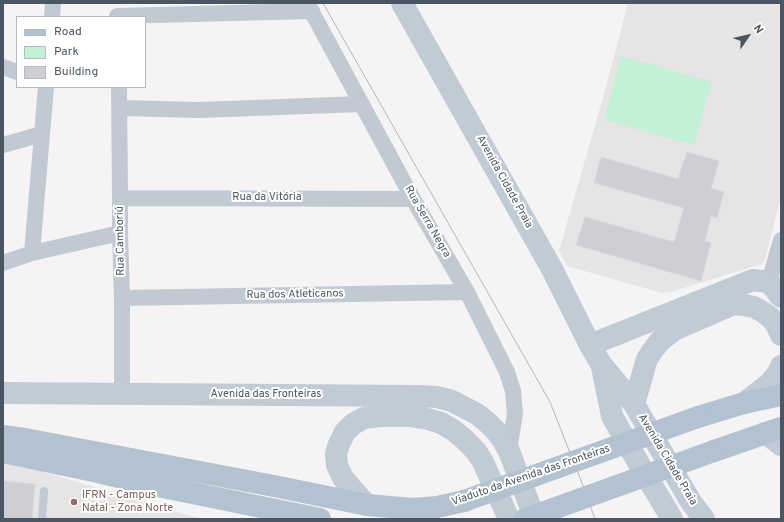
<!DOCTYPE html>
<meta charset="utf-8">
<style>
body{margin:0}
#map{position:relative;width:784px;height:522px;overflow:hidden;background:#f5f3f3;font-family:Overpass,sans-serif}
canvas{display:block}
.frame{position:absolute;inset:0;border:4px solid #4a5661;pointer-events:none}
.legend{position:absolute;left:16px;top:16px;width:130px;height:72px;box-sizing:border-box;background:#fff;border:1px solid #b7bbc0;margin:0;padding:5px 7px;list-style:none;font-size:12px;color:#4a5661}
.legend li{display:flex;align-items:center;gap:8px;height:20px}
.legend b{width:20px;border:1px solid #b7bbc0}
.north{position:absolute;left:728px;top:16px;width:40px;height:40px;-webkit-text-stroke:3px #fff;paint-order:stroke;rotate:56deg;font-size:11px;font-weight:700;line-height:16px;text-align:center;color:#4a5661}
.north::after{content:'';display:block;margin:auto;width:14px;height:18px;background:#4a5661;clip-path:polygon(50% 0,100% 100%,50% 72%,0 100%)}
</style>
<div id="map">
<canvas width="784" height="522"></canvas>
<div class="frame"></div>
<ul class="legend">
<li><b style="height:5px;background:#b3c2d1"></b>Road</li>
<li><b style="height:11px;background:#c3f1d5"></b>Park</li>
<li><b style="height:11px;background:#cdcfd5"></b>Building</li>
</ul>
<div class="north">N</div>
</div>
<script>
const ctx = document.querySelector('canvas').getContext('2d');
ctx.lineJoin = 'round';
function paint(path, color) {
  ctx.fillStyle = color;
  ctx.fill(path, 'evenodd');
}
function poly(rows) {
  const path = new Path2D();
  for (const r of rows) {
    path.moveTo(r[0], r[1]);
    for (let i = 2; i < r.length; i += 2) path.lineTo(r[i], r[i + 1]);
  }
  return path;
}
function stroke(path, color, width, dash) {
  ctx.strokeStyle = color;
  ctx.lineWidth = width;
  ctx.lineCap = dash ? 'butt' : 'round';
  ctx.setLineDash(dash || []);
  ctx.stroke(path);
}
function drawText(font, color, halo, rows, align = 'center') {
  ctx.font = font + ' Overpass,sans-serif';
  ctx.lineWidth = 4;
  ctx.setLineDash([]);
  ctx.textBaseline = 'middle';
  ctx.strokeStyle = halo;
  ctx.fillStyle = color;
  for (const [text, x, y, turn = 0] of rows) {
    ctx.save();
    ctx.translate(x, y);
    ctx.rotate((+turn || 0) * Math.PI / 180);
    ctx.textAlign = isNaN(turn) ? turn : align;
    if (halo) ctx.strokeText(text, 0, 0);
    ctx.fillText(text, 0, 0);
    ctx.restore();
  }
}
paint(poly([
 [628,3,781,3,781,196,764,263,671,292,662,293,567,266,559,251,606,87],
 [3,460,88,485,201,519,3,519]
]), '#e6e4e5');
paint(poly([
 [621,56,712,82,694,145,604,120]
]), '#c3f1d5');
const building = poly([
 [687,152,719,161,711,188,724,192,717,218,711,216,705,241,711,243,701,281,576,245,585,217,674,242,684,208,594,183,601,157,678,179,687,152],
 [3,481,35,484,32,519,3,519,3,481]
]);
paint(building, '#cdcfd5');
stroke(building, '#d7d9de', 1);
stroke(poly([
 [42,519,44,491]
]), '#c1cad2', 8);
stroke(poly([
 [307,3,413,199,467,292,507,372,513,391,515,414,509,451],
 [117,16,312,11],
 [52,17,53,3],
 [3,67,17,72],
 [119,87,120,198,120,233,122,298,122,395],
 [120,108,199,110,362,104],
 [3,145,42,134],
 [120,198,413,199],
 [32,253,46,87],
 [3,263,32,253,120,233],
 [769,282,781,240],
 [122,298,467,292]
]), '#c1cad2', 16);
stroke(poly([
 [402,3,552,269,590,345,601,364,634,404,691,502,704,519],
 [590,345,753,280,769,282,781,297],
 [602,367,612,416,635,457,672,519],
 [3,393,420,396,437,397,452,401,477,414,488,423,496,431,502,439,509,451,535,519],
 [744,403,769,384,778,373,781,366],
 [634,404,647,359,653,350,660,341,674,330,734,304,744,305,754,307,763,312,771,318,777,326,781,335],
 [765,433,781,445],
 [367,505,353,490,343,478,337,465,336,454,339,444,345,432,353,424,364,418,382,416,410,416,428,419,441,423,453,430,464,439,476,451,483,462,509,519]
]), '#c1cbd6', 22);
stroke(poly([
 [698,417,744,403,781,395],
 [3,436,25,439,274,486,367,505,413,509,437,507,464,501],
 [714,451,781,428],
 [3,452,98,472,143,483,320,519]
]), '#b3c2d1', 22);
stroke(poly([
 [323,3,550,402,584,488,595,519]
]), '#b5b8bd', 1);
stroke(poly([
 [464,501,698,417],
 [525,519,714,451]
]), '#b3c2d1', 22);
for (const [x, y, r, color] of [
 [74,502,4,"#8d6e63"]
]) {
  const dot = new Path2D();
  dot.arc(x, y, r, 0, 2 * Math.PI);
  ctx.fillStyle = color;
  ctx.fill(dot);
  stroke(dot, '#fff', 1.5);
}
drawText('11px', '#4a5661', '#fff', [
 ["Avenida Cidade Praia",504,182,61],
 ["Rua da Vitória",267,198],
 ["Rua Serra Negra",427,222,60],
 ["Rua Camboriú",121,241,-91],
 ["Rua dos Atleticanos",295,295,-1],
 ["Avenida das Fronteiras",266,395],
 ["Avenida Cidade Praia",667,460,59],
 ["Viaduto da Avenida das Fronteiras",531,476,-19]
]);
drawText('11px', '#785e54', '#fff', [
 ["IFRN - Campus",82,496],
 ["Natal - Zona Norte",82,509]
], 'left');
</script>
